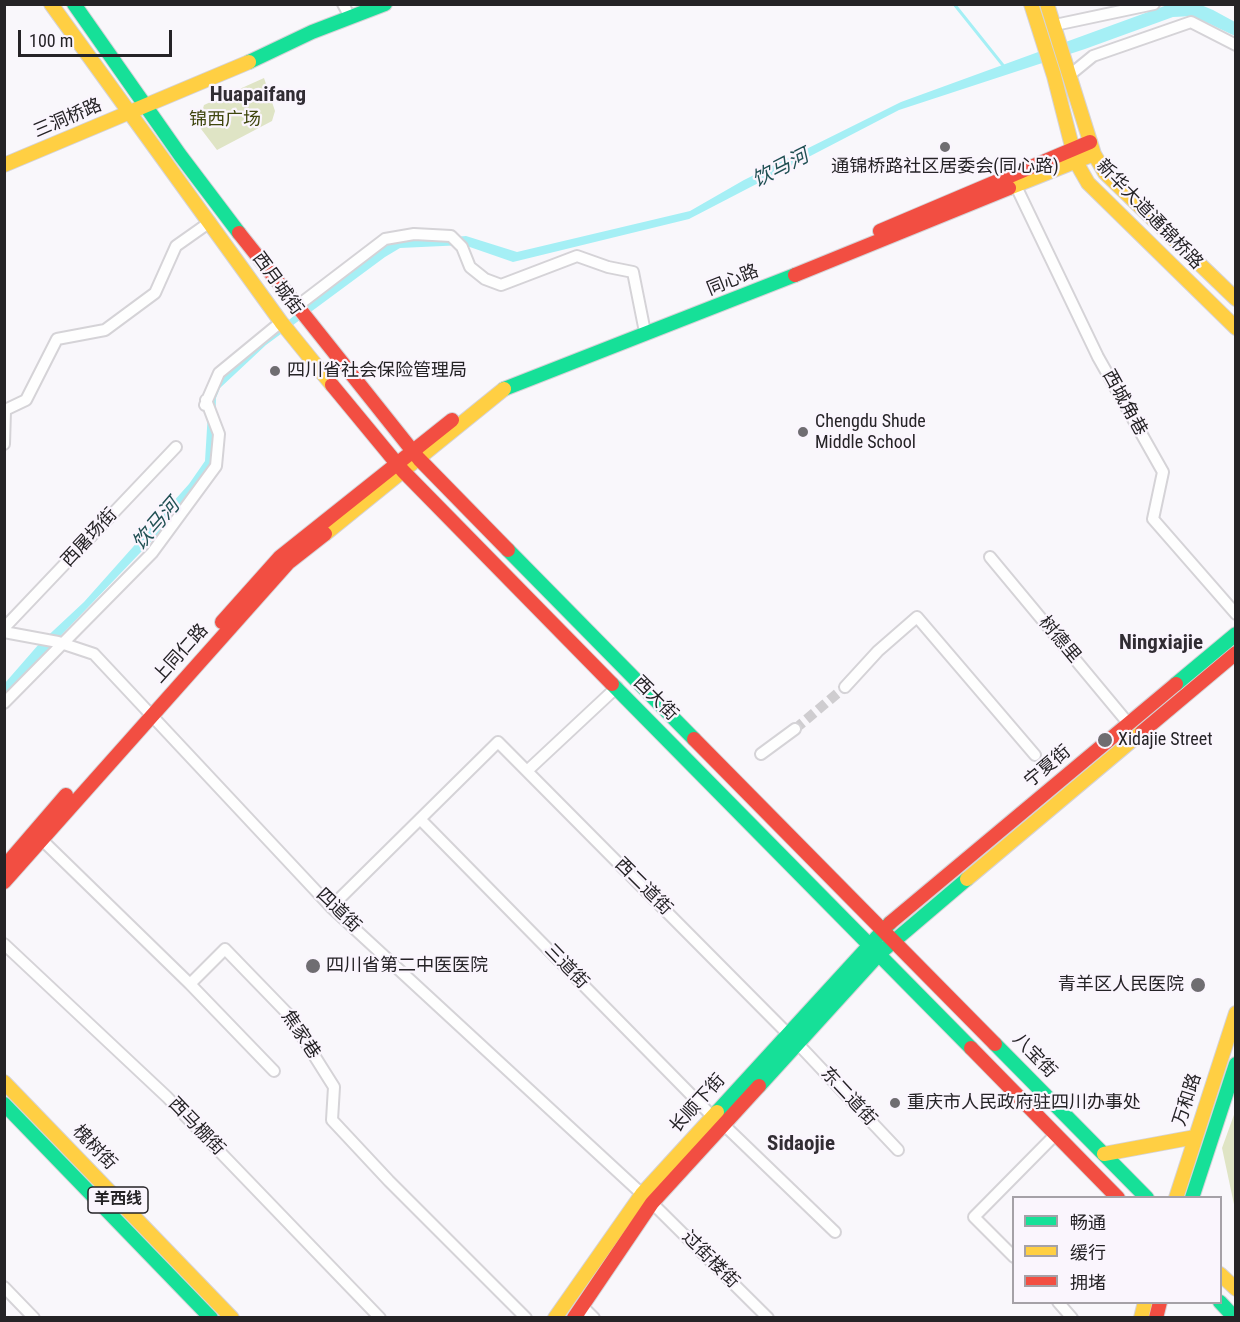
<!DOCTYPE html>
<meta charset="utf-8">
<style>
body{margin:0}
#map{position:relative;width:1240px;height:1322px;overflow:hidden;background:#f9f7fb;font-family:"Roboto Condensed","Noto Sans SC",sans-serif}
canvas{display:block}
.frame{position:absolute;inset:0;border:6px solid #252326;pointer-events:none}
.legend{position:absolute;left:1012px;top:1196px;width:210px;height:108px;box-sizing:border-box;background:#faf5fd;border:2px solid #a5a1a7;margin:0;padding:8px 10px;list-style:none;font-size:18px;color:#252326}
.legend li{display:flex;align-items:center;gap:12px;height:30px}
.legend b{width:30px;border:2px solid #a5a1a7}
.scale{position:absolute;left:18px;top:30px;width:154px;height:27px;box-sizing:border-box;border:3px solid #252326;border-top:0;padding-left:8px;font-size:18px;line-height:21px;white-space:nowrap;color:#252326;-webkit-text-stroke:4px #faf5fd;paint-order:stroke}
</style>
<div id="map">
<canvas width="1240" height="1322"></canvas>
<div class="frame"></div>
<ul class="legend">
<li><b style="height:8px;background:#16e098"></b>畅通</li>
<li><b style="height:8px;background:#ffcf43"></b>缓行</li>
<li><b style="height:8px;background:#f24e42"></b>拥堵</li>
</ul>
<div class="scale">100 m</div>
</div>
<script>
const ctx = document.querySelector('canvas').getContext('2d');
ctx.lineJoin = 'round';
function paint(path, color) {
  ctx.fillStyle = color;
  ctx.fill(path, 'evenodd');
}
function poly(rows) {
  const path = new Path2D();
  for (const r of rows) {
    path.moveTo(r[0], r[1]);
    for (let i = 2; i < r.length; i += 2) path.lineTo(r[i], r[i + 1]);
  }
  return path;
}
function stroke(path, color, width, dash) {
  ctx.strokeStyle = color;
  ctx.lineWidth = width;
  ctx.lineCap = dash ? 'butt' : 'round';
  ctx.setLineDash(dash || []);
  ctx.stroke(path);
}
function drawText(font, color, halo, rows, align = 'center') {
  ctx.font = font + ' "Roboto Condensed","Noto Sans SC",sans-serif';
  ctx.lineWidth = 4.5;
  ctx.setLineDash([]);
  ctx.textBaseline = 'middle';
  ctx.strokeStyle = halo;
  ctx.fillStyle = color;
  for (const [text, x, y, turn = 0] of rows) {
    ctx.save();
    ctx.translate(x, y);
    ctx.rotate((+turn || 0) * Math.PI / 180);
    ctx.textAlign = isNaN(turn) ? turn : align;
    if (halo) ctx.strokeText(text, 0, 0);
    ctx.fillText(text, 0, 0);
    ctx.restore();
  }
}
paint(poly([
 [264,78,275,111,272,121,217,150,198,125,204,105],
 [1235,1112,1236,1112,1235,1209,1222,1148]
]), '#dfe4c5');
paint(poly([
 [1170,4,1201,5,1213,10,1235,22,1235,36,1193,16,1173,17,1085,49,899,110,689,219,513,262,464,245,400,248,385,257,266,345,220,388,216,398,214,467,185,506,5,694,5,683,39,644,84,602,189,484,205,461,208,412,218,377,367,257,393,242,466,236,517,252,690,211,744,180,901,102]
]), '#a5eff5');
stroke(poly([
 [954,4,1006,69]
]), '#a5eff5', 3);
stroke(poly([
 [795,729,845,687]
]), '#cfcdd0', 10, [10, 5]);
const street = poly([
 [343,4,350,17],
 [1055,25,1154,4],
 [1071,74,1093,56,1191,22,1236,45],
 [1013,180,1098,357,1163,472,1153,519,1236,614],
 [296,307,385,239,414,234,451,236,462,247,470,267,485,279,501,285,577,256,608,267,633,272,644,327],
 [205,405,219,373,281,322],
 [4,444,5,410,26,400,57,339,105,330,155,293,176,246,210,222],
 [990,557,1128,723],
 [4,628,176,447],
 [4,632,58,642,94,654,331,907,642,1194],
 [845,687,878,651,917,617,1035,755],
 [4,703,152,553,216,466,219,434,206,400],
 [761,754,795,729],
 [527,771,617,687],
 [420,819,712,1116],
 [40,838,190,984,225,949,288,1014,334,1087,332,1120,389,1181,526,1318],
 [331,907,498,742,787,1033],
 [4,944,167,1097,380,1318],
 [190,984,274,1071],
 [798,1044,898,1150],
 [724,1125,835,1232],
 [652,1203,768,1318],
 [1014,1257,974,1217,1056,1134],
 [4,1287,34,1318],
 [1058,1302,1072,1318],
 [582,1306,594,1318]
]);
const fast = poly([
 [74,4,180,155,239,233],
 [249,62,312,32,385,4],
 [504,389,795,275],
 [508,550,694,739],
 [612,684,971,1048],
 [1176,684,1236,634],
 [995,1044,1147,1198],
 [759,1086,880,953,967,879],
 [4,1104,211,1318],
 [717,1112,890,923],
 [1192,1198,1236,1064],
 [1220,1302,1235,1318]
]);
const slow = poly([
 [51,4,281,322,332,385],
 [1031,4,1054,76,1076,162,1088,183,1236,328],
 [1047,4,1094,154,1105,173,1236,299],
 [4,165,249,62],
 [1009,188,1094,154],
 [325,534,504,389],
 [967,879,1142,732],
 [4,1082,232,1318],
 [1104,1154,1195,1137],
 [1176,1198,1236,1013],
 [1220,1274,1236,1289],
 [555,1318,642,1194,717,1112],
 [1141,1318,1145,1302]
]);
const jam = poly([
 [880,231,1090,142],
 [239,233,419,459,508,550],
 [795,275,1009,188],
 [332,385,403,471,612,684],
 [222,622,280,557,452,420],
 [1142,732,1236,653],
 [694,739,995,1044],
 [4,867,66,795],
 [4,882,288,563,325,534],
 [890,923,1176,684],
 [971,1048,1118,1198],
 [574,1318,652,1203,759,1086],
 [1156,1318,1160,1302]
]);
stroke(street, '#d5d3d7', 14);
stroke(fast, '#d5d3d7', 16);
stroke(slow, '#d5d3d7', 16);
stroke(jam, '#d5d3d7', 16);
stroke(street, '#fefefe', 10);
stroke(fast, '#16e098', 14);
stroke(slow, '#ffcf43', 14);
stroke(jam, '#f24e42', 14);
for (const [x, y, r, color] of [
 [945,147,6,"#6f6d71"],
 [275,371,6,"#6f6d71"],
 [803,432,6,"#6f6d71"],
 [1105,740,8,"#6f6d71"],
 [313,966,8,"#6f6d71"],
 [1198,985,8,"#6f6d71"],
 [895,1103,6,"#6f6d71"]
]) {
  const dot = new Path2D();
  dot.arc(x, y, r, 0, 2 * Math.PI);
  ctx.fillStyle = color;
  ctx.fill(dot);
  stroke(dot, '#faf5fd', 2);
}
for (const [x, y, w] of [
 [118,1200,60]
]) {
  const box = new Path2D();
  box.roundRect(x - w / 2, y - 13, w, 26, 4.5);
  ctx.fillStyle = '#faf5fd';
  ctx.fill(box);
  stroke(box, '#252326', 1.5);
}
drawText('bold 16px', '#252326', null, [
 ["羊西线",118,1200]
]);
drawText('18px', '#252326', '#faf5fd', [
 ["三洞桥路",68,119,-23],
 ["新华大道通锦桥路",1149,215,46],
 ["同心路",733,281,-22],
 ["西月城街",277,284,54],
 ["西城角巷",1124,403,61],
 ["西屠场街",90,538,-47],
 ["树德里",1059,640,50],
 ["上同仁路",181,654,-48],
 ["西大街",655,699,45],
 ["宁夏街",1048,767,-40],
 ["西二道街",643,887,45],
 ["四道街",338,911,44],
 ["三道街",566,967,46],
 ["焦家巷",300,1035,56],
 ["八宝街",1034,1056,46],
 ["东二道街",848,1097,47],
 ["万和路",1188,1100,-72],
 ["长顺下街",698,1104,-48],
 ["西马棚街",196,1127,46],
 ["槐树街",94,1148,46],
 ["过街楼街",710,1260,45]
]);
drawText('18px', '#3f460e', '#faf5fd', [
 ["锦西广场",225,120]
]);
drawText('18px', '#252326', '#faf5fd', [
 ["通锦桥路社区居委会(同心路)",945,167,"center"],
 ["四川省社会保险管理局",287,371],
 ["Chengdu Shude",815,422],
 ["Middle School",815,443],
 ["Xidajie Street",1118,740],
 ["四川省第二中医医院",326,966],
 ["青羊区人民医院",1184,985,"right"],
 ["重庆市人民政府驻四川办事处",907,1103]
], 'left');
drawText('italic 20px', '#205053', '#faf5fd', [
 ["饮马河",781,169,-27],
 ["饮马河",157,525,-49]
]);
drawText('bold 21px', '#312d33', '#faf5fd', [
 ["Huapaifang",258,96],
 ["Ningxiajie",1161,644],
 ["Sidaojie",801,1145]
]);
</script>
